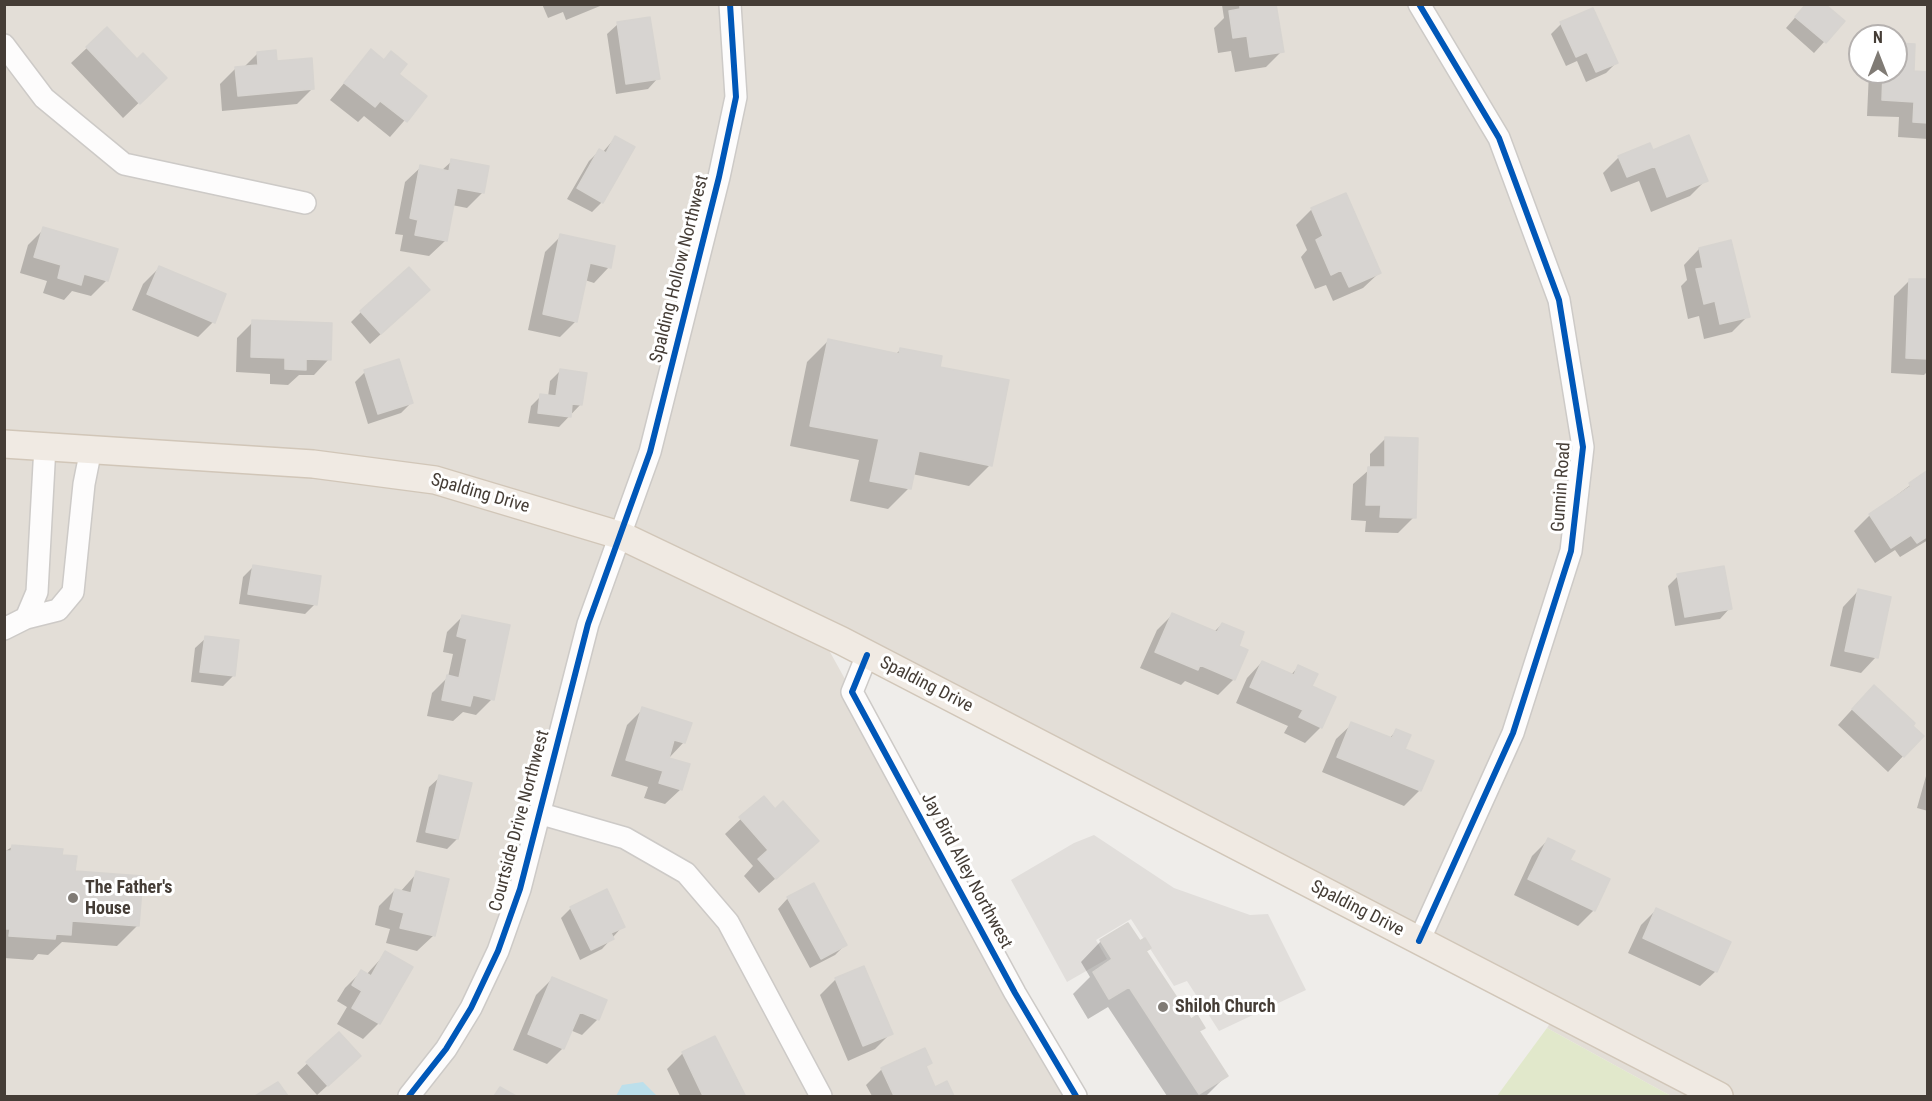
<!DOCTYPE html>
<style>
body{margin:0}
#map{position:relative;width:1932px;height:1101px;overflow:hidden;background:#efedea;font-family:"Roboto Condensed",sans-serif}
canvas{display:block}
.frame{position:absolute;inset:0;border:6px solid #453d36;pointer-events:none}
.north{position:absolute;left:1848px;top:24px;width:60px;height:60px;box-sizing:border-box;background:#fff;border:2px solid #b5b1af;border-radius:50%;rotate:0deg;font-size:16px;font-weight:700;line-height:24px;text-align:center;color:#453d36}
.north::after{content:'';display:block;margin:auto;width:21px;height:27px;background:#807b75;clip-path:polygon(50% 0,100% 100%,50% 72%,0 100%)}
</style>
<div id="map">
<canvas width="1932" height="1101"></canvas>
<div class="frame"></div>
<div class="north">N</div>
</div>
<script>
const ctx = document.querySelector('canvas').getContext('2d');
ctx.lineJoin = 'round';
function paint(path, color) {
  ctx.fillStyle = color;
  ctx.fill(path, 'evenodd');
}
function poly(rows) {
  const path = new Path2D();
  for (const r of rows) {
    path.moveTo(r[0], r[1]);
    for (let i = 2; i < r.length; i += 2) path.lineTo(r[i], r[i + 1]);
  }
  return path;
}
function stroke(path, color, width, dash) {
  ctx.strokeStyle = color;
  ctx.lineWidth = width;
  ctx.lineCap = dash ? 'butt' : 'round';
  ctx.setLineDash(dash || []);
  ctx.stroke(path);
}
function drawText(font, color, halo, rows, align = 'center') {
  ctx.font = font + ' "Roboto Condensed",sans-serif';
  ctx.lineWidth = 6;
  ctx.setLineDash([]);
  ctx.textBaseline = 'middle';
  ctx.strokeStyle = halo;
  ctx.fillStyle = color;
  for (const [text, x, y, turn = 0] of rows) {
    ctx.save();
    ctx.translate(x, y);
    ctx.rotate((+turn || 0) * Math.PI / 180);
    ctx.textAlign = isNaN(turn) ? turn : align;
    if (halo) ctx.strokeText(text, 0, 0);
    ctx.fillText(text, 0, 0);
    ctx.restore();
  }
}
paint(poly([
 [5,5,1927,5,1927,1096,1671,1096,1547,1028,1557,1012,820,634,1076,1096,5,1096],
 [1860,36,1896,36,1896,72,1860,72]
]), '#e3ded7');
paint(poly([
 [1547,1028,1671,1096,1497,1096]
]), '#e1e8cb');
paint(poly([
 [1094,835,1174,888,1250,915,1268,914,1306,990,1219,1031,1187,981,1174,986,1131,919,1096,940,1107,959,1067,982,1011,880,1074,843]
]), '#e1dedb');
paint(poly([
 [643,1082,657,1096,616,1096,622,1085]
]), '#bcdfeb');
paint(poly([
 [542,4,605,4,566,20,563,12,548,18],
 [1275,4,1282,51,1266,67,1235,72,1231,51,1218,53,1214,28,1224,18,1222,5],
 [1807,4,1843,21,1814,53,1786,28],
 [618,24,658,78,648,89,616,94,607,34],
 [1561,24,1617,62,1606,73,1586,82,1577,61,1566,66,1551,34],
 [107,29,149,93,123,118,71,63],
 [1896,44,1912,73,1928,74,1928,139,1898,137,1899,117,1867,116,1869,72,1896,72],
 [371,51,425,97,390,137,364,116,358,122,330,100],
 [258,53,313,88,297,104,222,111,220,84,236,68,243,68],
 [615,138,602,202,592,212,567,199,589,161,599,151,602,153],
 [1652,151,1706,180,1690,196,1651,212,1639,181,1611,192,1603,173,1619,157],
 [452,161,483,192,467,208,452,205,445,241,429,256,400,251,403,235,395,234,405,182,421,167,441,171],
 [1312,209,1379,273,1363,288,1333,301,1326,285,1315,289,1301,257,1307,250,1296,225],
 [44,229,107,280,91,296,72,291,64,300,43,293,47,281,20,273,28,245],
 [561,236,609,267,594,283,585,280,576,321,560,337,528,330,545,252],
 [1699,249,1748,316,1732,332,1704,339,1699,316,1688,319,1681,286,1687,280,1684,265],
 [159,268,213,322,198,337,132,310,143,284],
 [1910,280,1928,281,1928,371,1924,375,1891,373,1894,296],
 [418,300,370,344,351,322,361,312],
 [253,322,329,359,314,375,299,375,288,385,270,384,270,374,236,372,237,338],
 [828,341,896,354,901,349,938,368,990,465,969,486,912,474,909,488,888,509,850,501,859,460,790,446,807,362],
 [560,371,581,404,559,427,528,423,531,406,541,396,548,397,550,381],
 [365,372,412,402,401,413,368,424,355,382],
 [1386,438,1414,517,1398,533,1365,532,1366,521,1351,520,1353,484,1370,469,1370,454],
 [1928,472,1928,540,1900,557,1895,550,1875,563,1854,531,1870,515],
 [253,567,315,604,305,614,239,604,243,577],
 [1678,576,1730,608,1720,619,1675,626,1668,586],
 [1858,591,1876,657,1861,673,1830,666,1843,607],
 [1172,615,1214,632,1222,624,1237,647,1234,679,1218,695,1185,681,1181,685,1140,668,1157,630],
 [463,616,492,699,476,715,463,712,453,721,427,716,432,693,448,677,453,654,443,652,447,632],
 [206,638,233,676,223,686,191,682,195,648],
 [1262,662,1291,675,1298,667,1310,687,1321,727,1305,743,1284,733,1288,726,1236,703,1247,678],
 [1858,703,1911,726,1922,736,1888,772,1838,725],
 [643,709,684,742,668,759,681,789,665,804,644,798,648,787,611,776,627,725],
 [1352,724,1389,739,1396,731,1420,790,1404,806,1322,772,1336,739],
 [1928,769,1928,811,1917,808],
 [440,777,457,839,447,849,416,842,429,787],
 [763,798,801,856,759,893,744,876,753,866,725,834],
 [1548,840,1568,861,1594,910,1578,926,1514,895,1532,856],
 [12,847,60,856,74,872,138,925,117,946,62,942,48,955,38,954,33,960,4,958,4,852],
 [417,873,447,880,433,936,417,951,386,943,390,929,375,925,379,906,395,890,400,892],
 [788,898,845,945,835,955,810,968,778,909],
 [571,908,623,926,602,949,580,960,561,918],
 [1657,909,1716,971,1700,986,1628,953,1641,925],
 [1101,941,1140,943,1150,947,1145,952,1191,1021,1203,1028,1198,1033,1226,1076,1206,1096,1167,1096,1108,1007,1088,1019,1073,994,1090,977,1081,962],
 [386,953,379,1023,363,1039,337,1024,347,1007,337,1001,345,988,361,972,366,975],
 [552,979,598,1019,582,1035,570,1030,563,1048,547,1064,513,1050,536,995],
 [836,979,891,1033,875,1049,848,1061,820,995],
 [339,1034,349,1066,317,1095,297,1073],
 [715,1038,743,1094,680,1096,667,1069,682,1054],
 [924,1050,930,1063,925,1068,934,1089,946,1083,953,1096,872,1096,866,1085,881,1070]
]), '#0003');
const building = poly([
 [1240,4,1276,4,1284,52,1250,57,1247,36,1233,38,1229,11,1240,9,1240,4],
 [1806,4,1825,4,1845,21,1826,43,1795,17,1806,4],
 [1593,8,1618,63,1596,72,1587,52,1576,57,1560,22,1593,8],
 [650,17,660,79,626,84,617,22,650,17],
 [107,27,137,59,143,53,167,78,140,104,86,47,107,27],
 [1896,43,1915,44,1914,71,1928,72,1928,123,1913,122,1914,102,1882,100,1883,72,1896,72,1896,43],
 [371,49,384,60,391,51,407,64,399,74,427,96,407,122,380,101,375,107,344,83,371,49],
 [276,50,277,61,312,58,314,89,238,96,235,67,258,65,257,52,276,50],
 [1689,135,1708,181,1667,197,1655,166,1627,177,1618,156,1650,143,1653,150,1689,135],
 [615,136,635,147,603,203,577,188,599,149,606,153,615,136],
 [451,159,489,166,484,193,457,188,447,241,415,235,418,220,410,218,420,165,449,171,451,159],
 [1346,193,1381,273,1349,287,1341,270,1331,275,1316,240,1323,236,1311,208,1346,193],
 [43,227,118,249,108,281,84,274,81,285,58,278,61,265,34,257,43,227],
 [560,234,615,246,611,268,590,263,577,322,543,314,560,234],
 [1731,240,1750,317,1720,324,1715,301,1704,304,1696,269,1703,268,1699,248,1731,240],
 [159,266,226,294,215,323,147,294,159,266],
 [409,267,430,290,381,334,360,311,409,267],
 [1909,279,1928,279,1928,359,1906,358,1909,279],
 [252,320,332,323,331,360,306,359,306,370,285,369,285,358,251,357,252,320],
 [828,339,899,354,900,348,942,356,940,367,1009,380,992,466,919,451,911,489,870,481,879,439,810,426,828,339],
 [399,359,413,403,378,414,364,370,399,359],
 [560,369,587,373,582,405,572,404,571,417,538,413,540,394,556,396,560,369],
 [1385,437,1418,438,1416,518,1380,517,1381,505,1366,505,1368,467,1385,467,1385,437],
 [1928,470,1928,536,1917,543,1911,535,1891,548,1869,514,1911,486,1909,483,1928,470],
 [253,565,321,576,317,605,248,594,253,565],
 [1724,566,1732,609,1685,617,1677,574,1724,566],
 [1858,589,1891,597,1878,658,1845,651,1858,589],
 [1172,613,1217,632,1222,623,1244,632,1239,646,1248,650,1235,680,1200,665,1198,670,1155,652,1172,613],
 [462,615,510,625,494,700,473,695,470,706,442,700,447,675,459,678,467,639,457,636,462,615],
 [205,636,239,640,235,676,200,672,205,636],
 [1262,661,1294,675,1298,665,1318,674,1312,686,1336,697,1322,728,1299,717,1303,710,1250,687,1262,661],
 [1874,685,1915,723,1913,726,1924,736,1904,757,1852,709,1874,685],
 [642,707,692,723,685,743,674,740,669,758,690,764,682,790,659,783,663,771,626,760,642,707],
 [1351,722,1392,738,1396,729,1411,735,1405,749,1434,761,1421,791,1337,757,1351,722],
 [439,775,472,783,458,839,426,832,439,775],
 [764,796,775,809,783,801,819,841,776,879,758,859,768,850,739,817,764,796],
 [1548,838,1575,851,1570,860,1610,879,1595,911,1528,879,1548,838],
 [12,845,63,849,62,855,77,856,75,871,143,876,139,926,72,921,71,935,56,934,55,939,9,936,10,929,4,929,4,851,11,851,12,845],
 [416,871,449,879,435,936,400,928,404,913,390,909,395,889,411,893,416,871],
 [814,883,847,945,821,959,787,897,814,883],
 [607,889,625,927,611,933,614,939,591,950,570,907,607,889],
 [1656,908,1731,942,1717,972,1643,938,1656,908],
 [1128,923,1140,941,1145,938,1151,948,1146,951,1191,1019,1197,1015,1205,1028,1199,1031,1228,1076,1199,1094,1129,987,1109,999,1093,972,1112,959,1100,940,1128,923],
 [385,951,413,967,380,1024,352,1008,362,991,352,985,361,970,371,976,385,951],
 [864,966,893,1034,863,1046,835,978,864,966],
 [552,977,607,1000,599,1020,580,1012,564,1049,528,1034,552,977],
 [339,1032,361,1056,328,1086,306,1062,339,1032],
 [715,1036,745,1095,741,1096,703,1096,682,1052,715,1036],
 [925,1048,932,1063,926,1066,935,1087,947,1081,954,1096,894,1096,881,1068,925,1048],
 [278,1082,288,1096,255,1096,278,1082],
 [500,1087,516,1096,494,1096,500,1087]
]);
paint(building, '#d7d4d1');
stroke(building, '#d7d4d0', 1.5);
const minor = poly([
 [1419,4,1499,138,1559,300,1583,447,1571,551,1513,733,1419,941],
 [4,45,44,98,124,164,305,203],
 [26,618,37,592,45,446],
 [4,629,26,618,58,610,73,592,84,484,91,449],
 [867,655,852,692,1015,993,1076,1096],
 [538,813,625,838,686,873,728,922,821,1096],
 [409,1096,446,1049,471,1008,498,951,520,889,588,624,650,452,719,177,736,97,730,4]
]);
const major = poly([
 [4,444,313,464,435,480,622,536,842,641,1719,1096]
]);
stroke(minor, '#cdcac7', 24);
stroke(major, '#d1c6b8', 30);
stroke(minor, '#fdfcfc', 21);
stroke(major, '#f0eae3', 27);
stroke(poly([
 [1419,4,1499,138,1559,300,1583,447,1571,551,1513,733,1419,941],
 [867,655,852,692,1015,993,1076,1096],
 [409,1096,446,1049,471,1008,498,951,520,889,588,624,650,452,719,177,736,97,730,4]
]), '#0057b8', 6);
for (const [x, y, r, color] of [
 [73,898,6,"#807b75"],
 [1163,1007,6,"#807b75"]
]) {
  const dot = new Path2D();
  dot.arc(x, y, r, 0, 2 * Math.PI);
  ctx.fillStyle = color;
  ctx.fill(dot);
  stroke(dot, '#fff', 2);
}
drawText('18px', '#453d36', '#fff', [
 ["Spalding Hollow Northwest",680,269,-76],
 ["Gunnin Road",1562,487,-86],
 ["Spalding Drive",480,494,16],
 ["Spalding Drive",926,685,27],
 ["Courtside Drive Northwest",520,821,-75],
 ["Jay Bird Alley Northwest",966,871,62],
 ["Spalding Drive",1357,909,27]
]);
drawText('bold 18px', '#453d36', '#fff', [
 ["The Father's",85,888],
 ["House",85,909],
 ["Shiloh Church",1175,1007]
], 'left');
</script>
